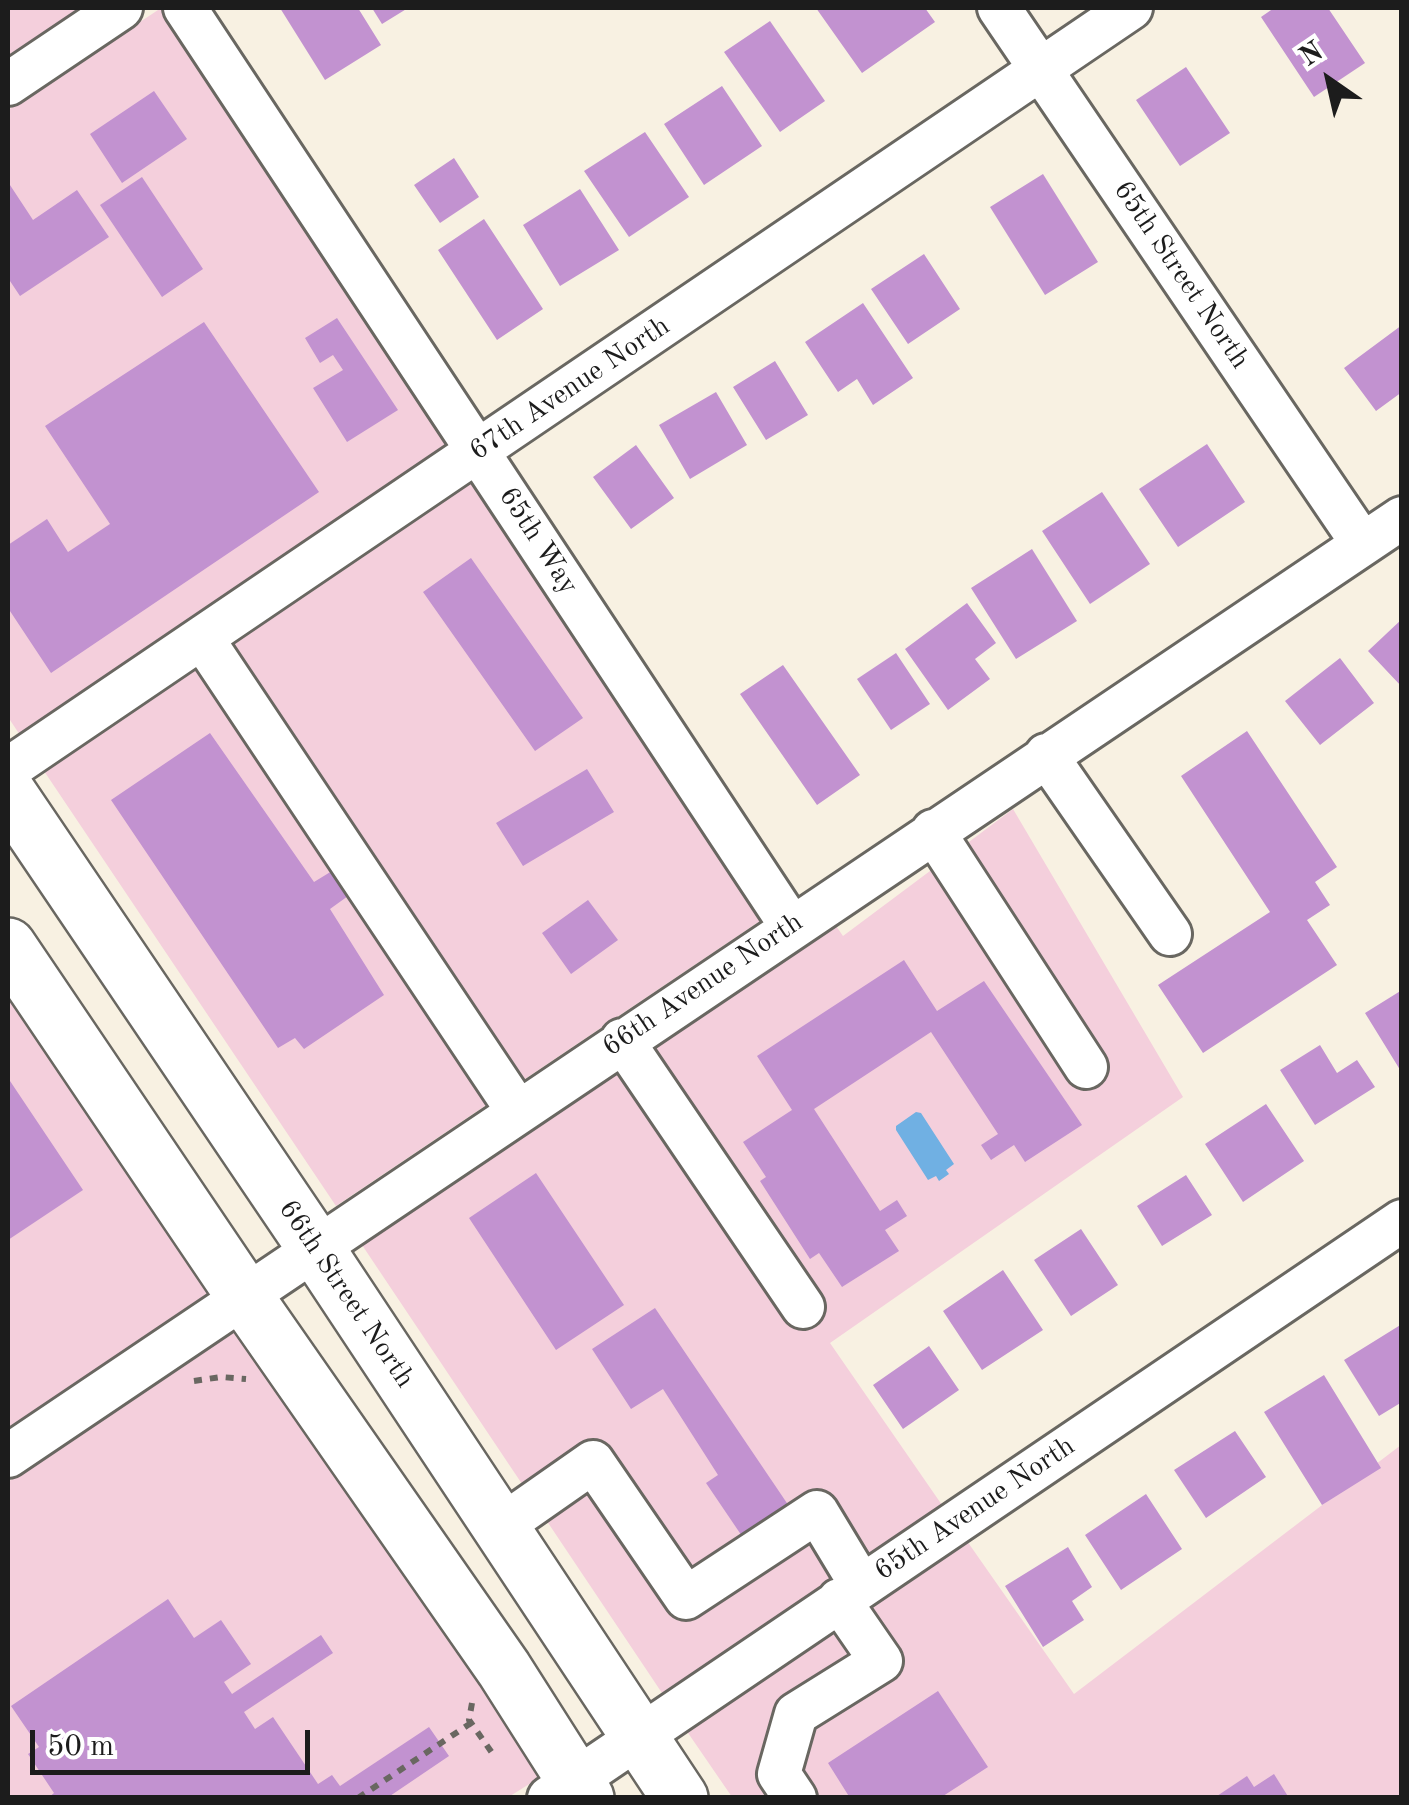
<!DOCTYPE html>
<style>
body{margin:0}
#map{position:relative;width:1409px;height:1805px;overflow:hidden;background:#f8f1e2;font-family:"Old Standard TT",serif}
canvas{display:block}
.frame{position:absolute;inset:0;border:10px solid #1c1c1c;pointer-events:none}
.north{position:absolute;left:1279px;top:30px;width:100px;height:100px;-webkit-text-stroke:8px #fff;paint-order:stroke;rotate:326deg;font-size:28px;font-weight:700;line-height:40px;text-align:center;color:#1c1c1c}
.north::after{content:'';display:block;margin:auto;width:35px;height:45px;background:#1c1c1c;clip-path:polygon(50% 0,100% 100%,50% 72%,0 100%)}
.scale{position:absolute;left:30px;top:1730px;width:280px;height:45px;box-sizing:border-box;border:5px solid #1c1c1c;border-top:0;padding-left:12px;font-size:30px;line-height:35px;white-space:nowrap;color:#1c1c1c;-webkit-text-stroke:8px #fff;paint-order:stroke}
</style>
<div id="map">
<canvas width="1409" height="1805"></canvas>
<div class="frame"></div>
<div class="north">N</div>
<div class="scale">50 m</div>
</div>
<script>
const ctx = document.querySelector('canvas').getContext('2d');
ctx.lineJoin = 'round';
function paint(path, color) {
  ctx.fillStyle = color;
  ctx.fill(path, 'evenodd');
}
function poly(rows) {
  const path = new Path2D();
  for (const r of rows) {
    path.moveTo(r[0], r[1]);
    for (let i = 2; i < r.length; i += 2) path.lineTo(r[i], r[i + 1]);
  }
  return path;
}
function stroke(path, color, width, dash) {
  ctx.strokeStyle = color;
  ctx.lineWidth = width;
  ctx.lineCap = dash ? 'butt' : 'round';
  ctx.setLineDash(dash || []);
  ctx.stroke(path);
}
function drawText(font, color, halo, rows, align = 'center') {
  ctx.font = font + ' "Old Standard TT",serif';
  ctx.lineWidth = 10;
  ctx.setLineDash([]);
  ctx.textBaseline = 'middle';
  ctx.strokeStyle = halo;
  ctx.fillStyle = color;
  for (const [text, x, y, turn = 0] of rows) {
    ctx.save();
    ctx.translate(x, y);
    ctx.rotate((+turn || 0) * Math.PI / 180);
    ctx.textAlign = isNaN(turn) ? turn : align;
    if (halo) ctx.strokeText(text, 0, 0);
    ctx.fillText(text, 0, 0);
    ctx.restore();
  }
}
paint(poly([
 [8,8,82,8,8,58],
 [161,8,451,443,20,735,8,717,8,110],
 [475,480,763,919,336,1206,44,771],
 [1013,809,1183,1097,830,1343,942,1505,662,1693,360,1242,834,923,843,936],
 [8,979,217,1290,8,1430],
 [241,1326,542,1776,507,1798,8,1798,8,1482],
 [1401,1445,1401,1797,732,1797,686,1730,967,1541,1074,1694]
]), '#f4cfdc');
paint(poly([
 [916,1112,921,1113,954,1164,946,1170,949,1174,939,1181,936,1176,928,1180,896,1130,896,1126]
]), '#70b0e3');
paint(poly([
 [280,8,358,8,381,45,325,80],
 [372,8,408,8,382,24],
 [816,8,925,8,935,22,862,73],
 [1274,8,1328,8,1365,63,1314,97,1261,17],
 [770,21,825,101,780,132,724,52],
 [1186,67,1230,133,1180,166,1136,100],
 [722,86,762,146,704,185,664,124],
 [154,91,187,139,122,183,90,134],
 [645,132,689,197,629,237,584,171],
 [454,158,479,197,440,223,414,185],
 [1043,174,1098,262,1045,295,990,207],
 [142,177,203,269,162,297,100,205],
 [8,182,33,220,77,190,109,237,20,296,8,278],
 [580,189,619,250,560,286,523,225],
 [484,219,543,309,497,340,438,250],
 [924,254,960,309,908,344,871,289],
 [863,303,913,378,873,405,857,379,838,392,805,342],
 [337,318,398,410,347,442,313,388,343,370,333,355,320,363,305,338],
 [204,322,319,492,51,673,8,608,8,545,47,519,68,552,110,524,45,426],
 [1402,325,1402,392,1376,411,1344,368],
 [775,361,808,415,766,440,733,387],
 [716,392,747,445,690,479,659,425],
 [1207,444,1245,502,1178,547,1139,489],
 [636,445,674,498,631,529,593,477],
 [1102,492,1150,564,1090,604,1042,531],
 [1032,549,1077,621,1016,659,971,588],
 [471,558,583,718,535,751,423,592],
 [967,603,996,643,975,659,990,679,948,710,905,649],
 [1402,619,1402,687,1368,651],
 [896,653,930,704,891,730,857,679],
 [1340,658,1374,703,1320,745,1285,701],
 [783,665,860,775,817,805,740,694],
 [1247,731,1337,867,1315,882,1330,905,1307,920,1337,965,1203,1053,1158,985,1270,912,1181,776],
 [210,733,314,882,332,871,348,896,330,909,384,995,304,1049,295,1038,278,1048,111,800],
 [587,769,614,812,523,866,496,823],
 [588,900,618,940,571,974,542,933],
 [904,960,937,1011,984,981,1082,1125,1025,1162,1014,1145,991,1160,981,1145,998,1134,931,1032,814,1109,880,1211,897,1200,907,1216,885,1230,899,1251,842,1287,819,1253,810,1259,760,1181,766,1177,743,1142,792,1110,757,1056],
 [1402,990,1402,1073,1365,1013],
 [1320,1045,1337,1073,1357,1060,1375,1087,1315,1125,1280,1070],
 [8,1078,83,1190,8,1240],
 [1266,1104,1304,1161,1243,1202,1205,1144],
 [536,1173,624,1305,556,1350,469,1218],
 [1186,1175,1212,1215,1162,1246,1137,1206],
 [1081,1229,1118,1285,1071,1316,1034,1260],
 [1003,1270,1043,1330,982,1370,943,1311],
 [655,1308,795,1515,748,1545,706,1483,718,1475,663,1389,631,1409,592,1349],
 [1402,1324,1402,1402,1379,1416,1344,1360],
 [929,1346,959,1390,903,1429,873,1385],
 [1324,1375,1381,1468,1322,1505,1264,1412],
 [1235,1431,1266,1477,1206,1518,1174,1470],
 [1146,1494,1182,1549,1121,1590,1085,1535],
 [1068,1547,1092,1587,1072,1601,1084,1620,1043,1647,1005,1586],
 [168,1599,194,1638,221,1620,251,1664,224,1682,232,1694,321,1635,333,1653,244,1712,255,1729,273,1717,318,1784,332,1775,340,1786,429,1727,449,1756,387,1798,48,1798,54,1793,28,1754,39,1747,11,1706],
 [938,1691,988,1767,940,1798,850,1798,828,1763],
 [1274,1774,1289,1798,1214,1798,1247,1776,1254,1787]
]), '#c292d0');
const minor = poly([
 [185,8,791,926],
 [999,8,1362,543],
 [8,84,121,8],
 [202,638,517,1110],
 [1046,755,1170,934],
 [8,769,1131,8],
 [933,831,1086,1067],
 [622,1040,803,1307],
 [8,1456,1402,518],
 [500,1527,593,1462,686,1598,817,1512,861,1585],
 [549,1798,1402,1221],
 [795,1798,779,1774,796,1714,881,1661,839,1600]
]);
const major = poly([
 [8,793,315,1247,680,1798],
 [8,946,245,1297,504,1669,586,1798]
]);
stroke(minor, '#696761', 48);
stroke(major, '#696761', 60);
stroke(poly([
 [194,1381,221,1377,246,1379],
 [472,1703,469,1720,495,1757],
 [358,1798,471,1723]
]), '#696761', 6, [8, 8]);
stroke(minor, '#fff', 42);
stroke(major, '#fff', 55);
drawText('28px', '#1c1c1c', '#fff', [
 ["65th Street North",1181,275,56],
 ["67th Avenue North",570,389,-34],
 ["65th Way",538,541,57],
 ["66th Avenue North",703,985,-34],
 ["66th Street North",346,1294,56],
 ["65th Avenue North",975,1509,-34]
]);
</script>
